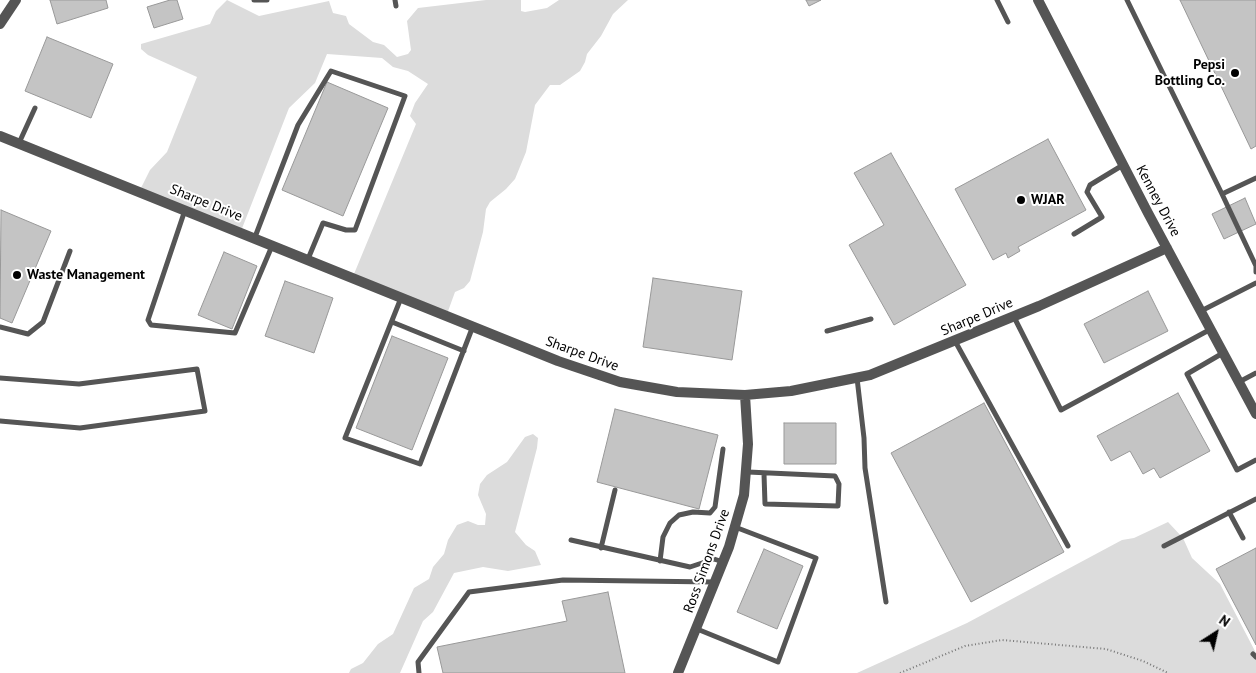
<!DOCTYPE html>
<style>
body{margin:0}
#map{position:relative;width:1256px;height:673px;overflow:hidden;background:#fff;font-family:"PT Sans",sans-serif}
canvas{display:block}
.north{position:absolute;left:1191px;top:608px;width:50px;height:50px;-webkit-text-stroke:4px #fff;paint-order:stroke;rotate:35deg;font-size:14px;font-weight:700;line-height:20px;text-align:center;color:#000}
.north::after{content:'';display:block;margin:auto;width:18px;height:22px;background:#000;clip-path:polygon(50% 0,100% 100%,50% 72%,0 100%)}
</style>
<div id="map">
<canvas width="1256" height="673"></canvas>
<div class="north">N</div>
</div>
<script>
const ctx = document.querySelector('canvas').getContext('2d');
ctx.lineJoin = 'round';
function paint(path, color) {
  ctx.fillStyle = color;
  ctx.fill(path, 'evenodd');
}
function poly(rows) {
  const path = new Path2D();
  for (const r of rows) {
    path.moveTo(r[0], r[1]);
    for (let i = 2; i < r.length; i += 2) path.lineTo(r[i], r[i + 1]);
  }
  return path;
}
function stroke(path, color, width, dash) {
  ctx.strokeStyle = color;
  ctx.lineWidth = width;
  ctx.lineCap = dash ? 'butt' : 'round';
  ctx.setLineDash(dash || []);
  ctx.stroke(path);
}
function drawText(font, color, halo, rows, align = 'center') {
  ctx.font = font + ' "PT Sans",sans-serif';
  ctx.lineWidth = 4;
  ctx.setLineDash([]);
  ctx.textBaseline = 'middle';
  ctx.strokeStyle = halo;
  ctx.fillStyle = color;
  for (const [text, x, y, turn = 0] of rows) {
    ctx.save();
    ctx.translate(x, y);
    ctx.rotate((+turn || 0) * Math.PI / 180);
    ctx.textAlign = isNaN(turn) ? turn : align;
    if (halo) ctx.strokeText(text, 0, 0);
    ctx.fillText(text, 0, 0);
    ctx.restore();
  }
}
paint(poly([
 [227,0,259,16,329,1,333,13,346,16,349,24,373,42,384,45,397,57,408,54,411,50,407,21,418,8,486,0,521,0,521,11,525,12,547,8,559,0,628,0,613,14,601,36,587,54,585,62,580,71,560,85,550,85,535,105,526,152,515,179,506,189,490,202,486,209,483,232,470,281,464,288,455,292,447,314,354,274,416,124,410,116,415,103,428,84,408,71,393,67,382,58,327,54,315,83,289,108,241,231,141,188,150,170,167,152,197,77,148,55,141,49,141,44,210,24,216,11],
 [533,434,538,438,537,448,515,532,526,545,535,551,541,565,508,571,483,567,454,573,433,612,423,621,400,673,349,673,351,669,363,663,378,644,393,634,414,588,429,579,433,567,444,554,448,540,457,525,468,521,478,525,485,525,486,514,478,495,480,484,487,475,507,462,525,437],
 [1168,522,1183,538,1192,558,1220,584,1256,653,1256,673,857,673,967,623,1122,540,1134,538]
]), '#dcdcdc');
const building = poly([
 [50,0,106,0,108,8,57,24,50,0],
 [170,0,177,0,183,19,154,28,147,7,170,0],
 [806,0,821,0,809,6,806,0],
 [1180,0,1256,0,1256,146,1251,149,1180,0],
 [47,37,113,64,91,118,25,91,47,37],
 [327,82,388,108,343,216,282,190,327,82],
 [1048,139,1086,210,1018,247,1020,251,1008,258,1006,253,993,260,955,189,1048,139],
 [891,153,966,285,894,325,849,245,884,225,854,173,891,153],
 [1245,198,1256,224,1224,239,1212,214,1245,198],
 [1,210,51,231,12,323,0,318,1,210],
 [224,252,257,266,232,329,198,315,224,252],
 [653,278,742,291,732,360,643,347,653,278],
 [285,281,333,298,314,353,265,336,285,281],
 [1148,291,1168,331,1104,363,1084,324,1148,291],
 [392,336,448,358,412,450,356,428,392,336],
 [1178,393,1210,451,1160,478,1154,468,1143,474,1130,451,1111,461,1097,436,1178,393],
 [984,403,1064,552,971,602,891,453,984,403],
 [615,409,718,435,699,509,597,482,615,409],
 [784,423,836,423,836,464,784,464,784,423],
 [1256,548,1256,645,1216,569,1256,548],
 [764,549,803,566,777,629,737,612,764,549],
 [608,592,625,673,443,673,437,647,567,621,562,601,608,592]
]);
paint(building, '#c4c4c4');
stroke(building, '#999', 1);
stroke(poly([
 [900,673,965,646,1002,640,1106,649,1143,661,1168,673]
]), '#777', 2, [1, 2.5]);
stroke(poly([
 [254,0,267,0],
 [395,0,396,6],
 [997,0,1008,22],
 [1127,0,1222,194,1256,178],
 [19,143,35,108],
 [1222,194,1256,266,1256,272],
 [185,210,148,320,151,325,235,333,272,246],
 [1074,234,1102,217,1087,192,1090,185,1123,165],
 [255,237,298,125,331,71,405,96,355,230,346,230,323,223,308,259],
 [401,298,345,438,420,464,473,326],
 [1201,311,1256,283],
 [1014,317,1061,410,1211,329],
 [392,322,464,351],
 [0,327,28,334,43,322,70,251],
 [827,331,871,319],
 [955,341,1068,546],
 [1223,353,1187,374,1237,470,1256,460],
 [0,378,79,384,197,369,205,411,80,428,0,421],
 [857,378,864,438,865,468,886,602],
 [1239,382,1256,373],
 [748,472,835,476,839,484,838,506,765,504,764,474],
 [1229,512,1243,538],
 [571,540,690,567,714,559,723,562],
 [1164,546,1256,499],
 [601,548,615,490],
 [660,561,663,537,670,523,679,515,693,512,710,513,715,507,723,449],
 [697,629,778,662,816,558,735,527],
 [1253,654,1256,657],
 [419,673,418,662,469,592,563,580,714,582]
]), '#555', 5);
stroke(poly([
 [1038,0,1148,213,1256,414],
 [0,24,16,0],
 [0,136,558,361,620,382,677,392,745,395,791,391,870,375,1039,306,1167,248],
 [678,673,729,547,744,495,748,444,745,395]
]), '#555', 10);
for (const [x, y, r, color] of [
 [1235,73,5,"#000"],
 [1021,200,5,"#000"],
 [17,275,5,"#000"]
]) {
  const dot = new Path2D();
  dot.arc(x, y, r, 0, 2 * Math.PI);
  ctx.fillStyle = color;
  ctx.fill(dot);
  stroke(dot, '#fff', 2);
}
drawText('bold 14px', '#000', '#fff', [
 ["Pepsi",1225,65,"right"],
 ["Bottling Co.",1225,81,"right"],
 ["WJAR",1031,200],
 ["Waste Management",27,275]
], 'left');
drawText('14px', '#000', '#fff', [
 ["Kenney Drive",1158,201,62],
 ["Sharpe Drive",206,203,22],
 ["Sharpe Drive",977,317,-23],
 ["Sharpe Drive",582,354,20],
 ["Ross Simons Drive",707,561,-70]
]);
</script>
